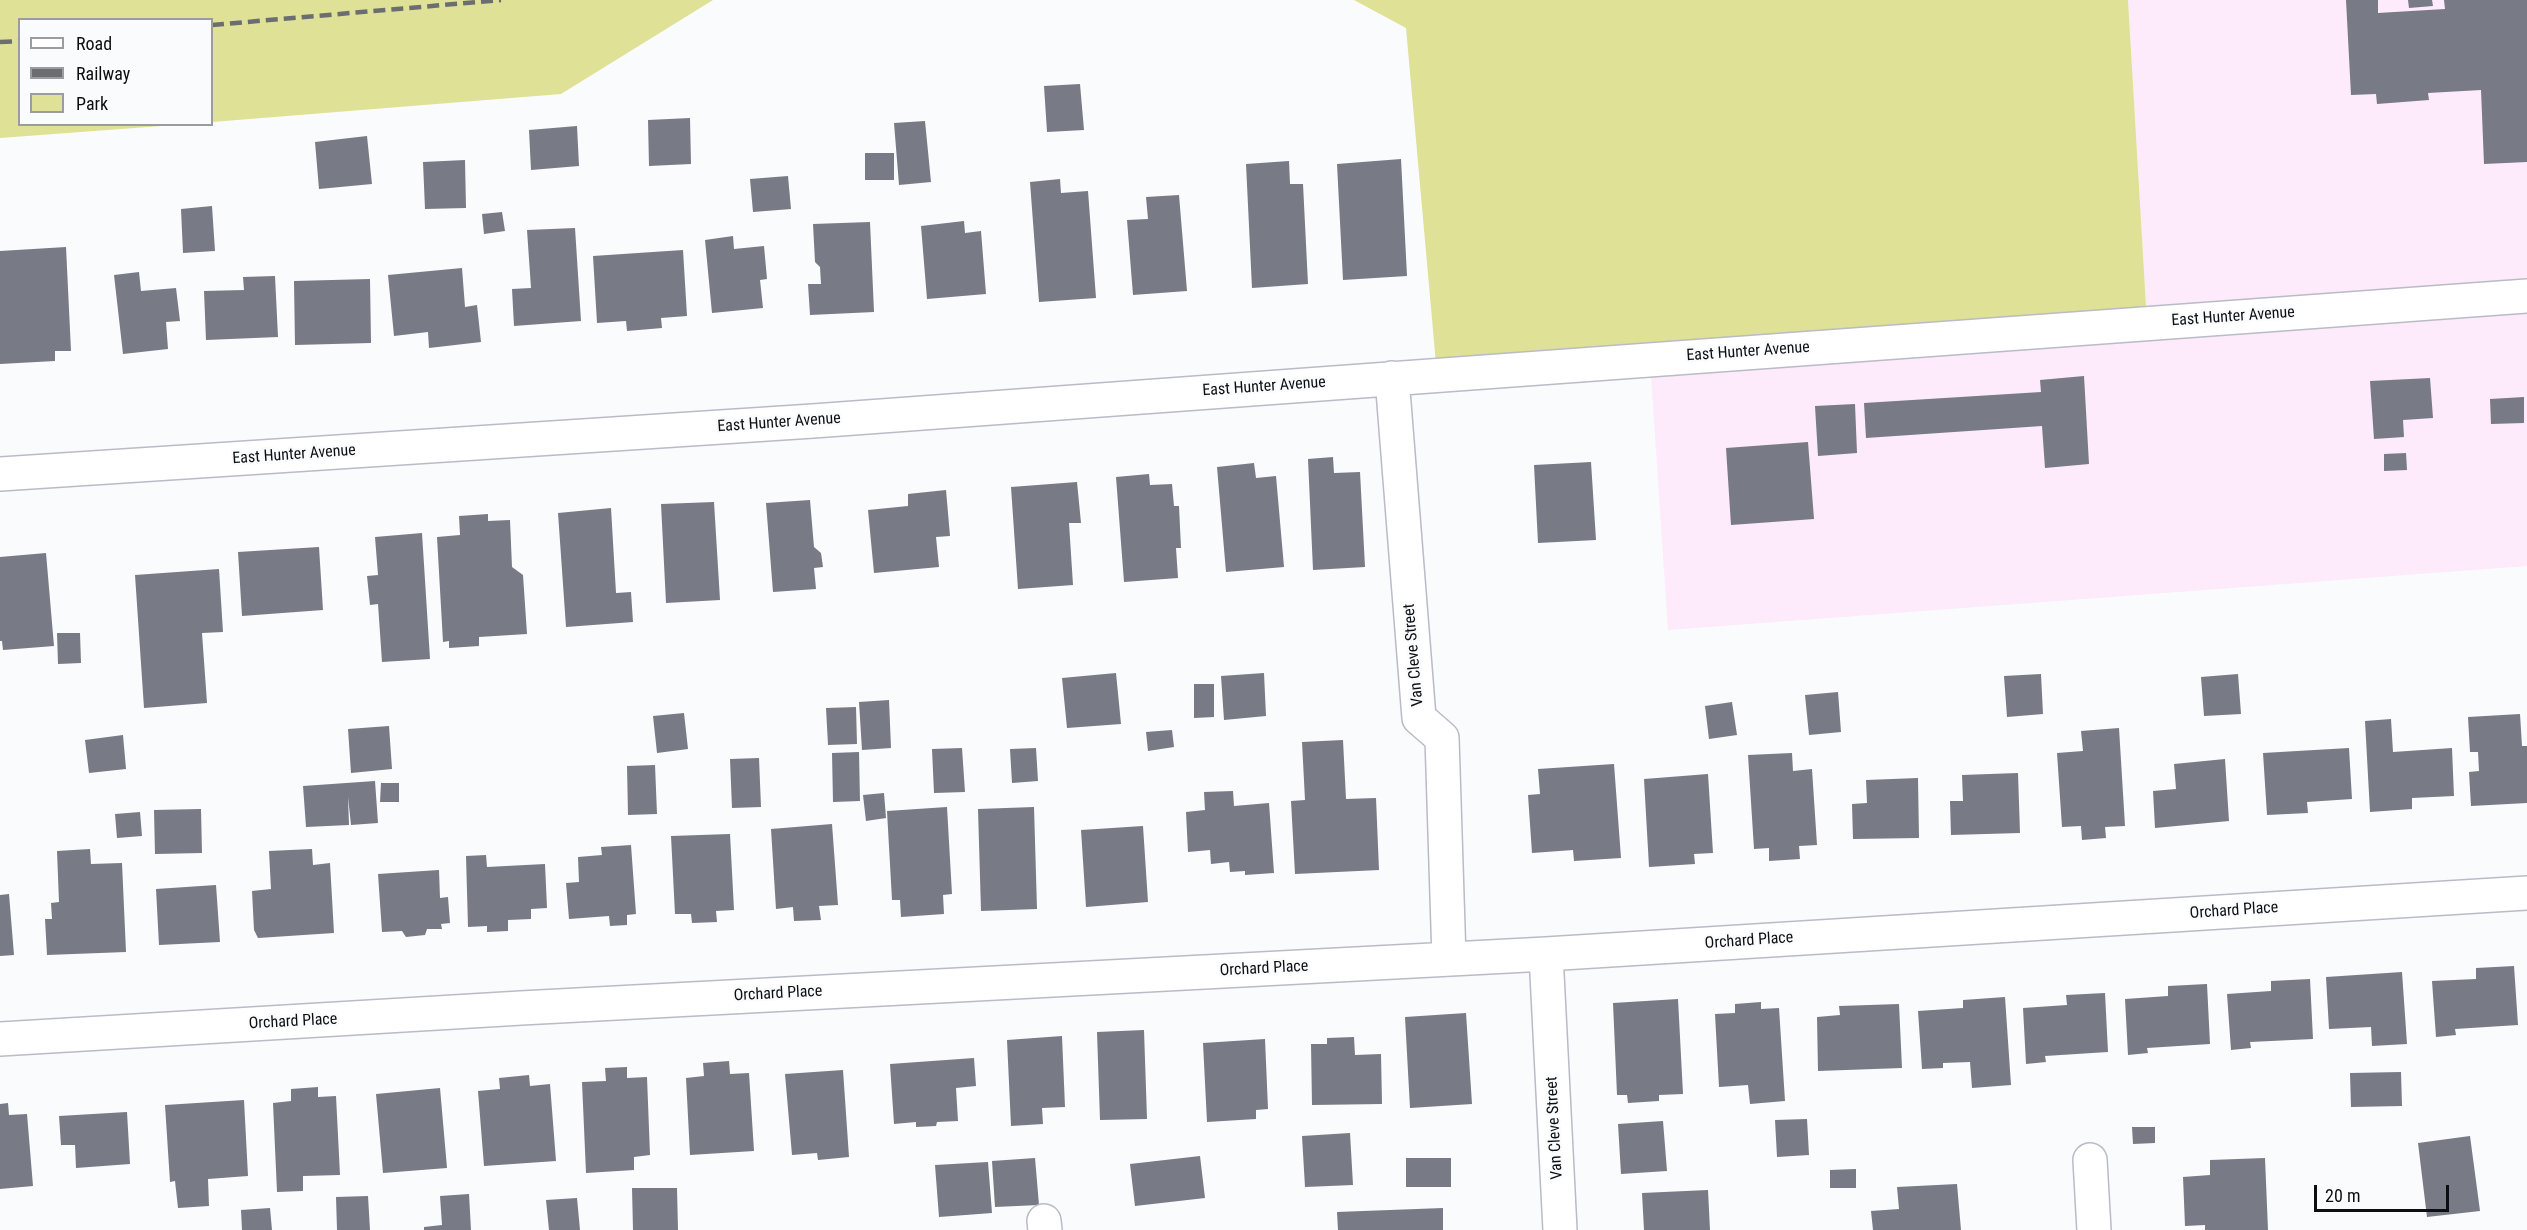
<!DOCTYPE html>
<style>
body{margin:0}
#map{position:relative;width:2527px;height:1230px;overflow:hidden;background:#fafbfd;font-family:"Roboto Condensed",sans-serif}
canvas{display:block}
.legend{position:absolute;left:18px;top:18px;width:195px;height:108px;box-sizing:border-box;background:#fafbfd;border:2px solid #9b9c9f;margin:0;padding:8px 10px;list-style:none;font-size:18px;color:#0d0e12}
.legend li{display:flex;align-items:center;gap:12px;height:30px}
.legend b{width:30px;border:2px solid #9b9c9f}
.scale{position:absolute;left:2314px;top:1185px;width:135px;height:27px;box-sizing:border-box;border:3px solid #0d0e12;border-top:0;padding-left:8px;font-size:18px;line-height:21px;white-space:nowrap;color:#0d0e12;-webkit-text-stroke:4px #fafbfd;paint-order:stroke}
</style>
<div id="map">
<canvas width="2527" height="1230"></canvas>
<ul class="legend">
<li><b style="height:8px;background:#fff"></b>Road</li>
<li><b style="height:8px;background:#6c6d70"></b>Railway</li>
<li><b style="height:16px;background:#dee196"></b>Park</li>
</ul>
<div class="scale">20 m</div>
</div>
<script>
const ctx = document.querySelector('canvas').getContext('2d');
ctx.lineJoin = 'round';
function paint(path, color) {
  ctx.fillStyle = color;
  ctx.fill(path, 'evenodd');
}
function poly(rows) {
  const path = new Path2D();
  for (const r of rows) {
    path.moveTo(r[0], r[1]);
    for (let i = 2; i < r.length; i += 2) path.lineTo(r[i], r[i + 1]);
  }
  return path;
}
function stroke(path, color, width, dash) {
  ctx.strokeStyle = color;
  ctx.lineWidth = width;
  ctx.lineCap = dash ? 'butt' : 'round';
  ctx.setLineDash(dash || []);
  ctx.stroke(path);
}
function drawText(font, color, halo, rows, align = 'center') {
  ctx.font = font + ' "Roboto Condensed",sans-serif';
  ctx.lineWidth = 5;
  ctx.setLineDash([]);
  ctx.textBaseline = 'middle';
  ctx.strokeStyle = halo;
  ctx.fillStyle = color;
  for (const [text, x, y, turn = 0] of rows) {
    ctx.save();
    ctx.translate(x, y);
    ctx.rotate((+turn || 0) * Math.PI / 180);
    ctx.textAlign = isNaN(turn) ? turn : align;
    if (halo) ctx.strokeText(text, 0, 0);
    ctx.fillText(text, 0, 0);
    ctx.restore();
  }
}
paint(poly([
 [2128,0,2527,0,2527,566,1668,630,1650,360,2147,323]
]), '#fdeafb');
paint(poly([
 [0,0,713,0,561,94,212,122,212,20,20,20,20,124,175,125,0,138],
 [1354,0,2128,0,2147,323,1437,375,1406,28]
]), '#dee196');
paint(poly([
 [2346,0,2378,0,2378,13,2445,9,2444,0,2527,0,2527,162,2484,164,2481,90,2428,93,2429,100,2377,104,2376,94,2351,95],
 [2408,0,2432,0,2433,6,2409,8],
 [1080,84,1084,130,1047,132,1044,86],
 [690,118,691,164,649,166,648,120],
 [925,121,931,182,899,185,894,123],
 [577,126,579,166,531,170,529,130],
 [367,136,372,184,319,189,315,142],
 [865,153,894,153,894,180,865,180],
 [1401,159,1407,276,1343,280,1337,164],
 [465,160,466,208,425,209,423,162],
 [1289,161,1290,184,1303,184,1308,284,1252,288,1246,164],
 [788,176,791,209,753,212,750,179],
 [1060,179,1061,193,1088,191,1096,298,1039,302,1030,182],
 [1179,195,1187,291,1133,295,1127,220,1148,219,1146,197],
 [212,206,215,251,183,253,181,209],
 [502,212,505,231,484,234,482,214],
 [964,221,965,233,981,231,986,294,927,299,921,226],
 [870,222,874,312,810,315,808,284,821,284,820,267,815,262,813,224],
 [575,228,581,321,514,326,512,289,531,288,527,230],
 [733,236,734,249,764,246,767,279,760,280,763,308,712,313,705,240],
 [66,247,71,351,55,351,55,361,0,364,0,251],
 [683,250,687,316,661,318,662,328,627,331,626,321,597,323,593,256],
 [462,268,465,307,477,305,481,342,429,348,428,332,394,336,388,275],
 [139,272,141,291,176,288,180,321,166,322,168,349,123,354,114,275],
 [275,276,278,337,206,340,204,291,244,290,243,277],
 [370,279,371,343,295,345,294,281],
 [2084,376,2089,464,2045,468,2042,426,1866,438,1864,403,2041,392,2040,380],
 [2430,378,2433,418,2403,420,2404,437,2374,439,2370,381],
 [2524,397,2524,423,2491,424,2490,399],
 [1855,404,1857,453,1818,456,1815,406],
 [1808,442,1814,519,1731,525,1726,448],
 [2406,453,2407,470,2384,471,2384,454],
 [1333,457,1334,473,1360,472,1365,567,1313,570,1308,459],
 [1591,462,1596,540,1538,543,1534,465],
 [1254,463,1256,478,1276,476,1284,567,1226,572,1217,467],
 [1149,474,1150,485,1172,484,1174,506,1179,506,1181,548,1176,548,1178,578,1124,582,1116,477],
 [1077,482,1081,523,1069,523,1073,585,1018,589,1011,487],
 [946,490,950,536,936,537,939,567,874,573,868,510,908,506,908,494],
 [810,500,814,547,821,553,823,567,814,568,816,589,773,592,766,503],
 [714,502,720,600,666,603,661,504],
 [611,508,616,593,631,592,633,622,566,627,558,513],
 [488,514,488,521,510,520,512,567,523,575,527,634,479,637,479,646,449,648,449,641,443,642,437,537,460,535,459,516],
 [422,533,430,659,382,662,378,604,370,605,367,576,378,575,375,537],
 [319,547,323,610,242,616,238,552],
 [46,553,54,646,3,650,2,641,0,641,0,557],
 [219,569,223,632,202,633,207,703,144,708,135,575],
 [57,633,80,633,81,663,58,664],
 [1116,673,1121,724,1067,728,1062,678],
 [1264,673,1266,716,1224,720,1221,676],
 [2041,674,2043,714,2007,717,2004,676],
 [2238,674,2241,714,2204,716,2201,677],
 [1194,684,1214,684,1214,717,1194,718],
 [1838,692,1841,732,1809,735,1805,695],
 [889,700,891,748,862,750,859,702],
 [1732,702,1737,735,1709,739,1705,706],
 [856,707,857,744,828,745,826,708],
 [684,713,688,749,657,753,653,716],
 [2520,714,2522,746,2527,746,2527,803,2471,806,2469,772,2479,771,2478,752,2470,752,2468,717],
 [2391,719,2393,752,2452,748,2454,796,2412,798,2412,809,2370,812,2365,721],
 [389,726,392,769,351,773,348,729],
 [2119,728,2125,826,2105,827,2106,838,2082,840,2081,826,2062,827,2057,753,2083,751,2081,731],
 [1172,730,1174,747,1148,751,1146,732],
 [123,735,126,769,89,773,85,740],
 [1343,740,1346,799,1376,798,1379,870,1295,874,1291,801,1305,800,1302,742],
 [962,748,965,792,934,793,932,749],
 [1036,748,1038,781,1012,783,1010,749],
 [2349,748,2352,799,2307,802,2308,813,2267,815,2263,753],
 [859,752,860,801,833,802,832,753],
 [1792,753,1793,771,1812,769,1817,845,1799,846,1800,859,1769,861,1769,848,1754,849,1748,755],
 [759,758,761,807,732,808,730,759],
 [2225,759,2229,821,2155,828,2153,791,2176,789,2174,764],
 [1614,764,1621,858,1574,861,1573,850,1532,853,1528,795,1540,794,1538,769],
 [655,765,657,814,628,815,627,766],
 [2018,773,2020,833,1951,835,1950,801,1963,801,1962,775],
 [1708,774,1713,853,1694,854,1695,864,1649,867,1644,779],
 [1918,778,1919,838,1853,839,1852,804,1867,803,1866,780],
 [375,781,378,823,351,825,348,797,349,825,306,827,303,786],
 [381,783,399,783,399,802,380,802],
 [1233,791,1234,806,1269,803,1274,873,1245,875,1245,871,1230,872,1229,862,1211,864,1210,850,1188,852,1186,812,1205,810,1204,792],
 [884,793,886,818,866,821,863,795],
 [947,807,952,894,943,895,944,914,901,917,900,900,892,900,887,811],
 [1034,807,1037,909,981,911,978,809],
 [201,809,202,853,155,854,154,810],
 [140,812,142,836,117,838,115,814],
 [832,824,838,905,819,906,821,920,794,921,793,907,776,909,771,829],
 [1143,826,1148,902,1086,907,1081,830],
 [730,834,734,910,716,911,717,922,692,923,691,914,675,914,671,836],
 [631,845,636,914,627,915,627,925,610,926,609,916,569,919,566,883,579,882,578,857,602,855,601,847],
 [90,849,91,864,122,863,126,952,47,955,45,919,52,919,51,903,59,902,57,851],
 [312,849,313,865,330,863,334,933,258,938,254,930,252,891,271,889,269,851],
 [486,855,487,867,545,864,547,908,531,909,531,919,508,920,508,931,487,932,487,926,468,927,466,856],
 [439,870,440,898,448,897,450,923,441,924,442,929,427,929,425,935,406,937,402,931,382,932,378,874],
 [216,885,220,942,159,945,156,889],
 [9,894,14,955,0,956,0,895],
 [2514,966,2518,1025,2455,1029,2456,1035,2436,1037,2432,981,2476,979,2476,968],
 [2402,972,2407,1044,2372,1046,2371,1027,2329,1029,2326,977],
 [2310,979,2313,1039,2250,1042,2251,1048,2231,1050,2227,994,2271,991,2271,981],
 [2207,984,2210,1044,2147,1048,2148,1053,2128,1055,2125,999,2168,996,2168,986],
 [2105,993,2108,1052,2045,1056,2046,1062,2026,1064,2023,1008,2067,1005,2066,995],
 [2005,997,2011,1085,1972,1088,1970,1062,1943,1063,1943,1068,1922,1069,1918,1011,1963,1008,1963,1000],
 [1678,999,1683,1094,1659,1095,1659,1101,1628,1103,1627,1095,1617,1095,1613,1003],
 [1761,1002,1761,1009,1779,1008,1785,1101,1750,1104,1748,1085,1719,1087,1715,1014,1735,1013,1735,1004],
 [1899,1004,1902,1068,1818,1071,1817,1017,1840,1015,1839,1006],
 [1466,1013,1472,1104,1410,1108,1405,1017],
 [1144,1030,1147,1119,1100,1120,1097,1032],
 [1062,1036,1065,1107,1042,1108,1043,1124,1011,1126,1007,1040],
 [1354,1037,1355,1055,1381,1054,1382,1104,1312,1105,1311,1044,1327,1044,1327,1038],
 [1265,1039,1268,1109,1256,1110,1256,1119,1207,1122,1203,1043],
 [974,1058,976,1086,956,1088,958,1121,937,1122,936,1126,916,1127,916,1122,894,1124,890,1064],
 [729,1061,730,1074,749,1073,754,1151,690,1155,686,1078,704,1076,703,1063],
 [627,1067,627,1078,647,1077,650,1155,634,1157,634,1170,586,1173,582,1082,606,1081,605,1068],
 [843,1070,849,1157,818,1160,817,1153,792,1155,785,1074],
 [2401,1072,2402,1106,2351,1107,2350,1073],
 [529,1075,530,1086,550,1084,556,1161,484,1166,478,1091,500,1089,499,1078],
 [318,1087,318,1097,336,1096,340,1175,303,1176,303,1191,277,1192,273,1103,291,1101,291,1089],
 [440,1088,447,1168,383,1173,376,1094],
 [244,1100,248,1176,208,1179,209,1206,178,1208,175,1181,170,1182,165,1105],
 [8,1103,9,1115,27,1114,33,1186,0,1189,0,1104],
 [127,1112,130,1164,76,1168,75,1145,61,1145,59,1116],
 [1807,1119,1809,1155,1777,1157,1775,1120],
 [1663,1121,1667,1171,1621,1174,1618,1124],
 [2132,1127,2155,1127,2155,1143,2133,1144],
 [1350,1133,1353,1185,1305,1187,1302,1136],
 [2470,1136,2480,1211,2427,1217,2418,1143],
 [1200,1156,1205,1198,1135,1206,1130,1164],
 [1035,1158,1039,1205,995,1207,992,1161],
 [1406,1158,1451,1158,1451,1187,1406,1187],
 [2265,1158,2268,1230,2205,1230,2205,1225,2185,1226,2183,1177,2210,1175,2210,1160],
 [988,1162,992,1213,939,1217,935,1165],
 [1856,1169,1856,1188,1830,1188,1830,1170],
 [1957,1184,1961,1230,1873,1230,1871,1211,1899,1209,1897,1187],
 [632,1188,677,1188,678,1230,633,1230],
 [1708,1190,1710,1230,1644,1230,1642,1193],
 [469,1194,471,1230,424,1230,424,1227,442,1225,440,1196],
 [368,1196,370,1230,337,1230,336,1197],
 [577,1198,580,1230,549,1230,546,1200],
 [270,1208,272,1230,242,1230,241,1210],
 [1443,1208,1443,1230,1338,1230,1337,1212]
]), '#787a85');
const minor = poly([
 [1392,378,1419,718,1442,738,1449,959],
 [0,474,813,421,2527,296],
 [1546,954,1560,1230],
 [0,1039,521,1008,1546,954,2527,893],
 [2090,1160,2094,1230],
 [1044,1221,1045,1230]
]);
stroke(minor, '#b9bbc7', 36);
stroke(minor, '#fff', 33);
stroke(poly([
 [212,25,501,0],
 [0,42,20,41]
]), '#6c6d70', 4.5, [12, 6]);
drawText('16px', '#0d0e12', '#fafbfd', [
 ["East Hunter Avenue",2233,317,-4],
 ["East Hunter Avenue",1748,352,-4],
 ["East Hunter Avenue",1264,387,-4],
 ["East Hunter Avenue",779,423,-4],
 ["East Hunter Avenue",294,455,-4],
 ["Van Cleve Street",1414,655,-95],
 ["Orchard Place",2234,911,-4],
 ["Orchard Place",1749,941,-4],
 ["Orchard Place",1264,969,-3],
 ["Orchard Place",778,994,-3],
 ["Orchard Place",293,1022,-3],
 ["Van Cleve Street",1555,1128,-93]
]);
</script>
